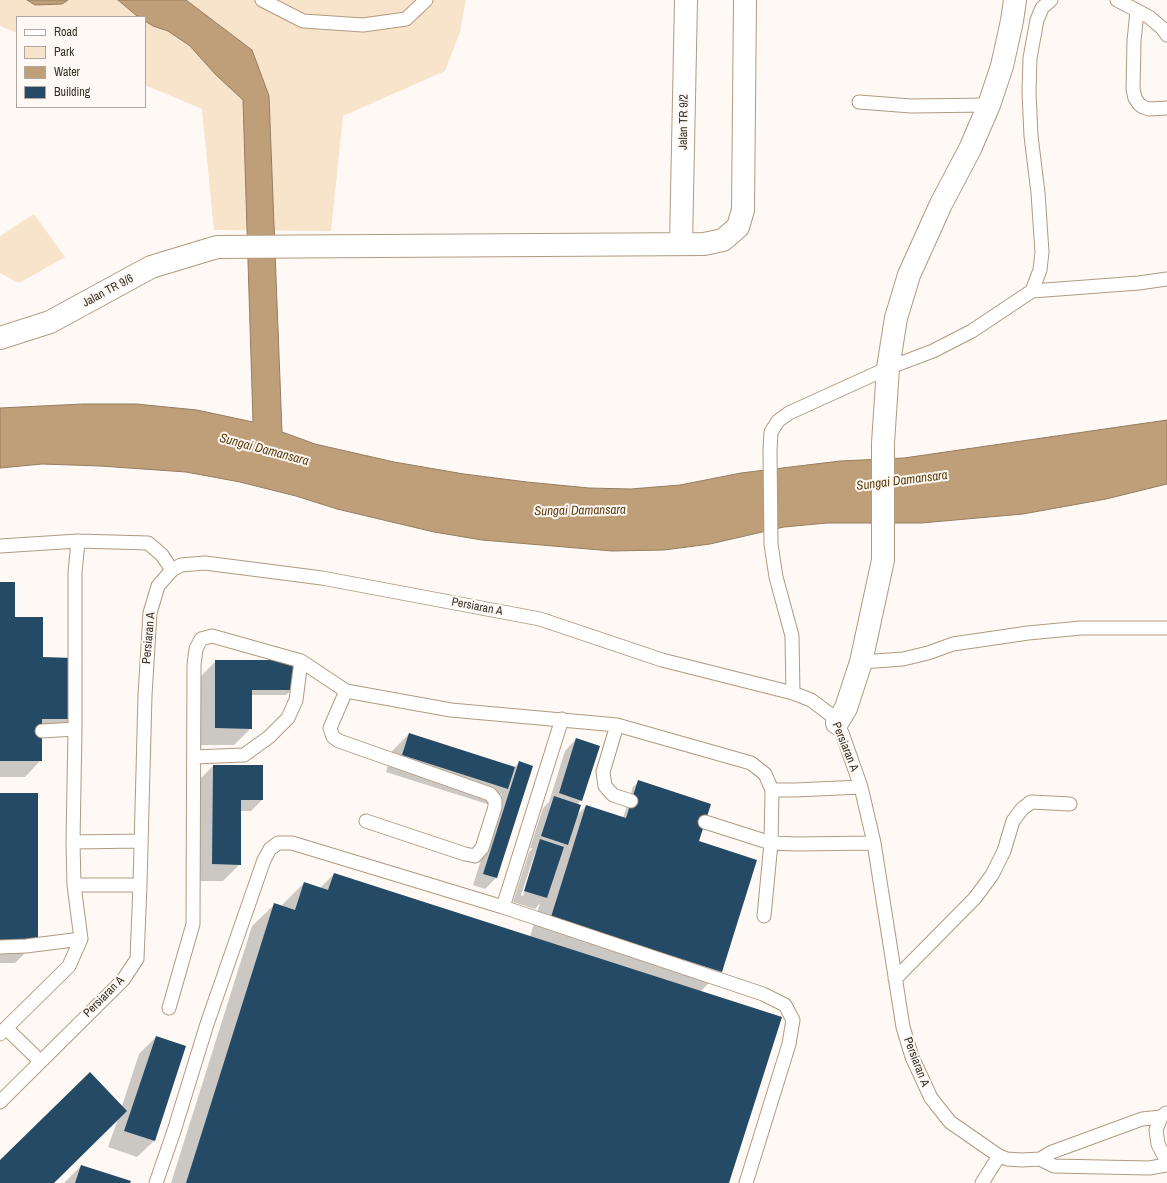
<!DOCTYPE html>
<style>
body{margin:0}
#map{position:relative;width:1167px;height:1183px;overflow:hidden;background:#fef9f4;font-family:"Archivo Narrow",sans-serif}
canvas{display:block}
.legend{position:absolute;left:16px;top:16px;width:130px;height:92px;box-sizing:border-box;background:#fef9f4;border:1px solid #afa8a1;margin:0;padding:5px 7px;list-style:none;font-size:12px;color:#382f25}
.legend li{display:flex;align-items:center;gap:8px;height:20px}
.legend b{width:20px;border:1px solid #afa8a1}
</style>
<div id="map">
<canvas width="1167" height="1183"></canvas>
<ul class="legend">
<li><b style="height:5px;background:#fff"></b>Road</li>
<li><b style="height:11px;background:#f8e3cb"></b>Park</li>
<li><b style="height:11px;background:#be9f79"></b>Water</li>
<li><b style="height:11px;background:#244a66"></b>Building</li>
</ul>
</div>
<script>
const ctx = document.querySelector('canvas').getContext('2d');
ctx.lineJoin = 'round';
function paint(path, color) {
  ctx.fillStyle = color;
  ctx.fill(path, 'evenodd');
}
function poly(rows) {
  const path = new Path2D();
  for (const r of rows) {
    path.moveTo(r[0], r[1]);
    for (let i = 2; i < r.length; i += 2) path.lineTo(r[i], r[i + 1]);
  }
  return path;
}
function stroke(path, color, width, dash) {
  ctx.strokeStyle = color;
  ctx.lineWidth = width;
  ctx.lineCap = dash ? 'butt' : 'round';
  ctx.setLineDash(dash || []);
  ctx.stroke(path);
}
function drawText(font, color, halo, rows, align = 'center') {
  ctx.font = font + ' "Archivo Narrow",sans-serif';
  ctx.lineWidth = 4;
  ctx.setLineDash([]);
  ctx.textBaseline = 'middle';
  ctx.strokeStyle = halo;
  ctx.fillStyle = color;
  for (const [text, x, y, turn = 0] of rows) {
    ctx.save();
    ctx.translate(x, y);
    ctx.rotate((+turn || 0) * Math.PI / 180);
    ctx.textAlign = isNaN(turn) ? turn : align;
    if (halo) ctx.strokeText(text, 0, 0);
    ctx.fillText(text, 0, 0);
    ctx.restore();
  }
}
paint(poly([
 [0,0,466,0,460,32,445,71,343,116,331,231,214,230,202,109,145,85,145,17,17,17,17,33,0,26],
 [34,214,65,257,19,283,0,273,0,236]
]), '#f8e3cb');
const water = poly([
 [27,0,68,0,62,4,35,5,27,0],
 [118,0,186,0,252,50,269,96,282,432,315,444,394,462,464,474,527,482,589,488,631,489,680,485,741,473,840,461,904,458,1167,420,1167,484,1106,499,1023,514,921,523,827,523,784,527,710,544,664,550,612,551,482,540,434,532,337,509,296,496,240,482,186,472,100,466,42,464,0,468,0,408,83,404,136,404,197,410,253,422,243,100,216,75,190,46,168,31,153,26,145,21,145,17,137,16,118,0]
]);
paint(water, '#be9f79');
stroke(water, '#967d60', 1);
paint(poly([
 [0,583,14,618,42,660,72,719,61,730,42,730,41,760,25,777,0,777],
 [216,661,292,690,286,695,251,695,251,728,234,745,198,745,199,678],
 [409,734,514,768,519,762,496,878,485,889,473,885,502,794,490,805,386,772,392,751],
 [576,739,581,800,577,805,576,816,586,806,623,818,633,787,638,782,721,971,700,992,728,1183,171,1183,252,926,275,904,281,906,304,883,320,888,334,874,530,937,540,903,535,909,513,902,529,852,533,848,530,848,543,808,549,802,565,751],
 [535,853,537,853,523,896,521,895],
 [213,766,262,800,251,811,240,811,240,864,223,881,196,881,196,783],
 [0,794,37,941,15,963,0,963],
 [156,1037,154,1141,137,1157,108,1147,118,1119,53,1183,0,1183,0,1161,122,1106,139,1054],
 [81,1166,129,1183,64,1183]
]), '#0003');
paint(poly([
 [0,582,15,582,15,617,43,617,43,657,73,658,73,719,42,719,42,761,0,761],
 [215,660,293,660,293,690,252,690,252,729,215,728],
 [409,733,515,767,508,789,402,755],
 [576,738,600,746,582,801,559,793],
 [519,761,533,766,497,878,483,874],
 [213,765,263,765,263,800,241,800,241,865,212,864],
 [638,780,711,804,699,841,757,860,722,972,551,917,586,805,626,818],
 [0,793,38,793,38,941,0,941],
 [554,796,581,805,568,845,541,836],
 [540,839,564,847,547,898,524,891],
 [334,873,782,1017,729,1183,186,1183,274,903,295,910,304,882,328,890],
 [156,1036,186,1046,155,1141,124,1131],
 [90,1072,127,1111,54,1183,0,1183,0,1160],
 [81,1165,131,1181,130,1183,75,1183]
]), '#244a66');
const lane = poly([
 [262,0,303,21,363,25,406,19,426,0],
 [1117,0,1149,17,1162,28,1167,35],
 [1137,11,1134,41,1133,89,1135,98,1139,104,1143,107,1149,109,1167,108],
 [859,102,911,106,989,105],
 [1032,291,1040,270,1042,252,1038,193,1031,136,1029,92,1030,58,1037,20,1042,8,1051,0],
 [0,546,78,541,148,543,162,555,172,570],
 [861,662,903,659,928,653,953,644,1028,633,1081,628,1167,628],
 [346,691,330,728,333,737,339,741,490,794,495,800,495,807,482,848,475,856,465,854,366,821],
 [793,693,792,636,776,577,771,544,770,450,771,432,778,421,789,413,888,368,933,351,972,331,1032,291,1139,283,1167,279],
 [617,725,603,772,605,786,613,795,631,801],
 [42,731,75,729],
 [194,757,244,755,269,737,288,718,296,700,301,661],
 [772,790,795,790,861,787],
 [705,822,771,843,797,844,874,843],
 [73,842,141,841],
 [74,885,140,885],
 [503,907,562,719],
 [0,947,26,946,81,939],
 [895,979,975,898,992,875,1004,851,1013,821,1022,809,1031,802,1070,804],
 [169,1008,193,924,194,665,196,649,201,639,212,636,301,661,346,691,451,710,617,725,751,763,765,774,772,790,771,843,764,916],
 [6,1028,40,1061],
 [0,1034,69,966,81,939,74,885,73,842,75,729,75,573,78,541],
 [0,1102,123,980,137,959,140,885,145,695,150,613,158,586,172,570,181,565,205,563,322,578,540,619,662,660,793,693,811,700,831,715,842,733,861,787,874,843,903,1027,912,1057,931,1098,950,1122,999,1156,1007,1159,1022,1160,1040,1159,1054,1166,1149,1168,1167,1165],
 [1166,1113,1161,1117,1156,1130,1158,1144,1164,1156,1167,1158],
 [1040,1159,1052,1152,1142,1119,1161,1117],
 [156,1183,174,1131,207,1024,264,860,270,849,278,843,292,843,503,907,763,994,785,1005,793,1020,789,1044,746,1183],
 [982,1183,999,1156]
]);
const street = poly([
 [681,244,686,0],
 [0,338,50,322,151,267,217,247,704,244,723,240,738,227,743,210,745,0],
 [837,723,846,708,861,662,883,560,883,443,888,368,896,318,909,275,941,204,970,149,989,105,1002,66,1012,21,1015,0]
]);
stroke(lane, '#b09a81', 15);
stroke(street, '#b09a81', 24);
stroke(lane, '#fff', 13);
stroke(street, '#fff', 22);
drawText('12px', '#382f25', '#fef9f4', [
 ["Jalan TR 9/2",684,122,-89],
 ["Jalan TR 9/6",108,291,-28],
 ["Persiaran A",477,607,11],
 ["Persiaran A",149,638,-85],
 ["Persiaran A",845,747,68],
 ["Persiaran A",104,997,-45],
 ["Persiaran A",916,1062,69]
]);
drawText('italic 13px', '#5e3d0e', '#fef9f4', [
 ["Sungai Damansara",264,450,15],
 ["Sungai Damansara",902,481,-7],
 ["Sungai Damansara",580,511,-1]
]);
</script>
